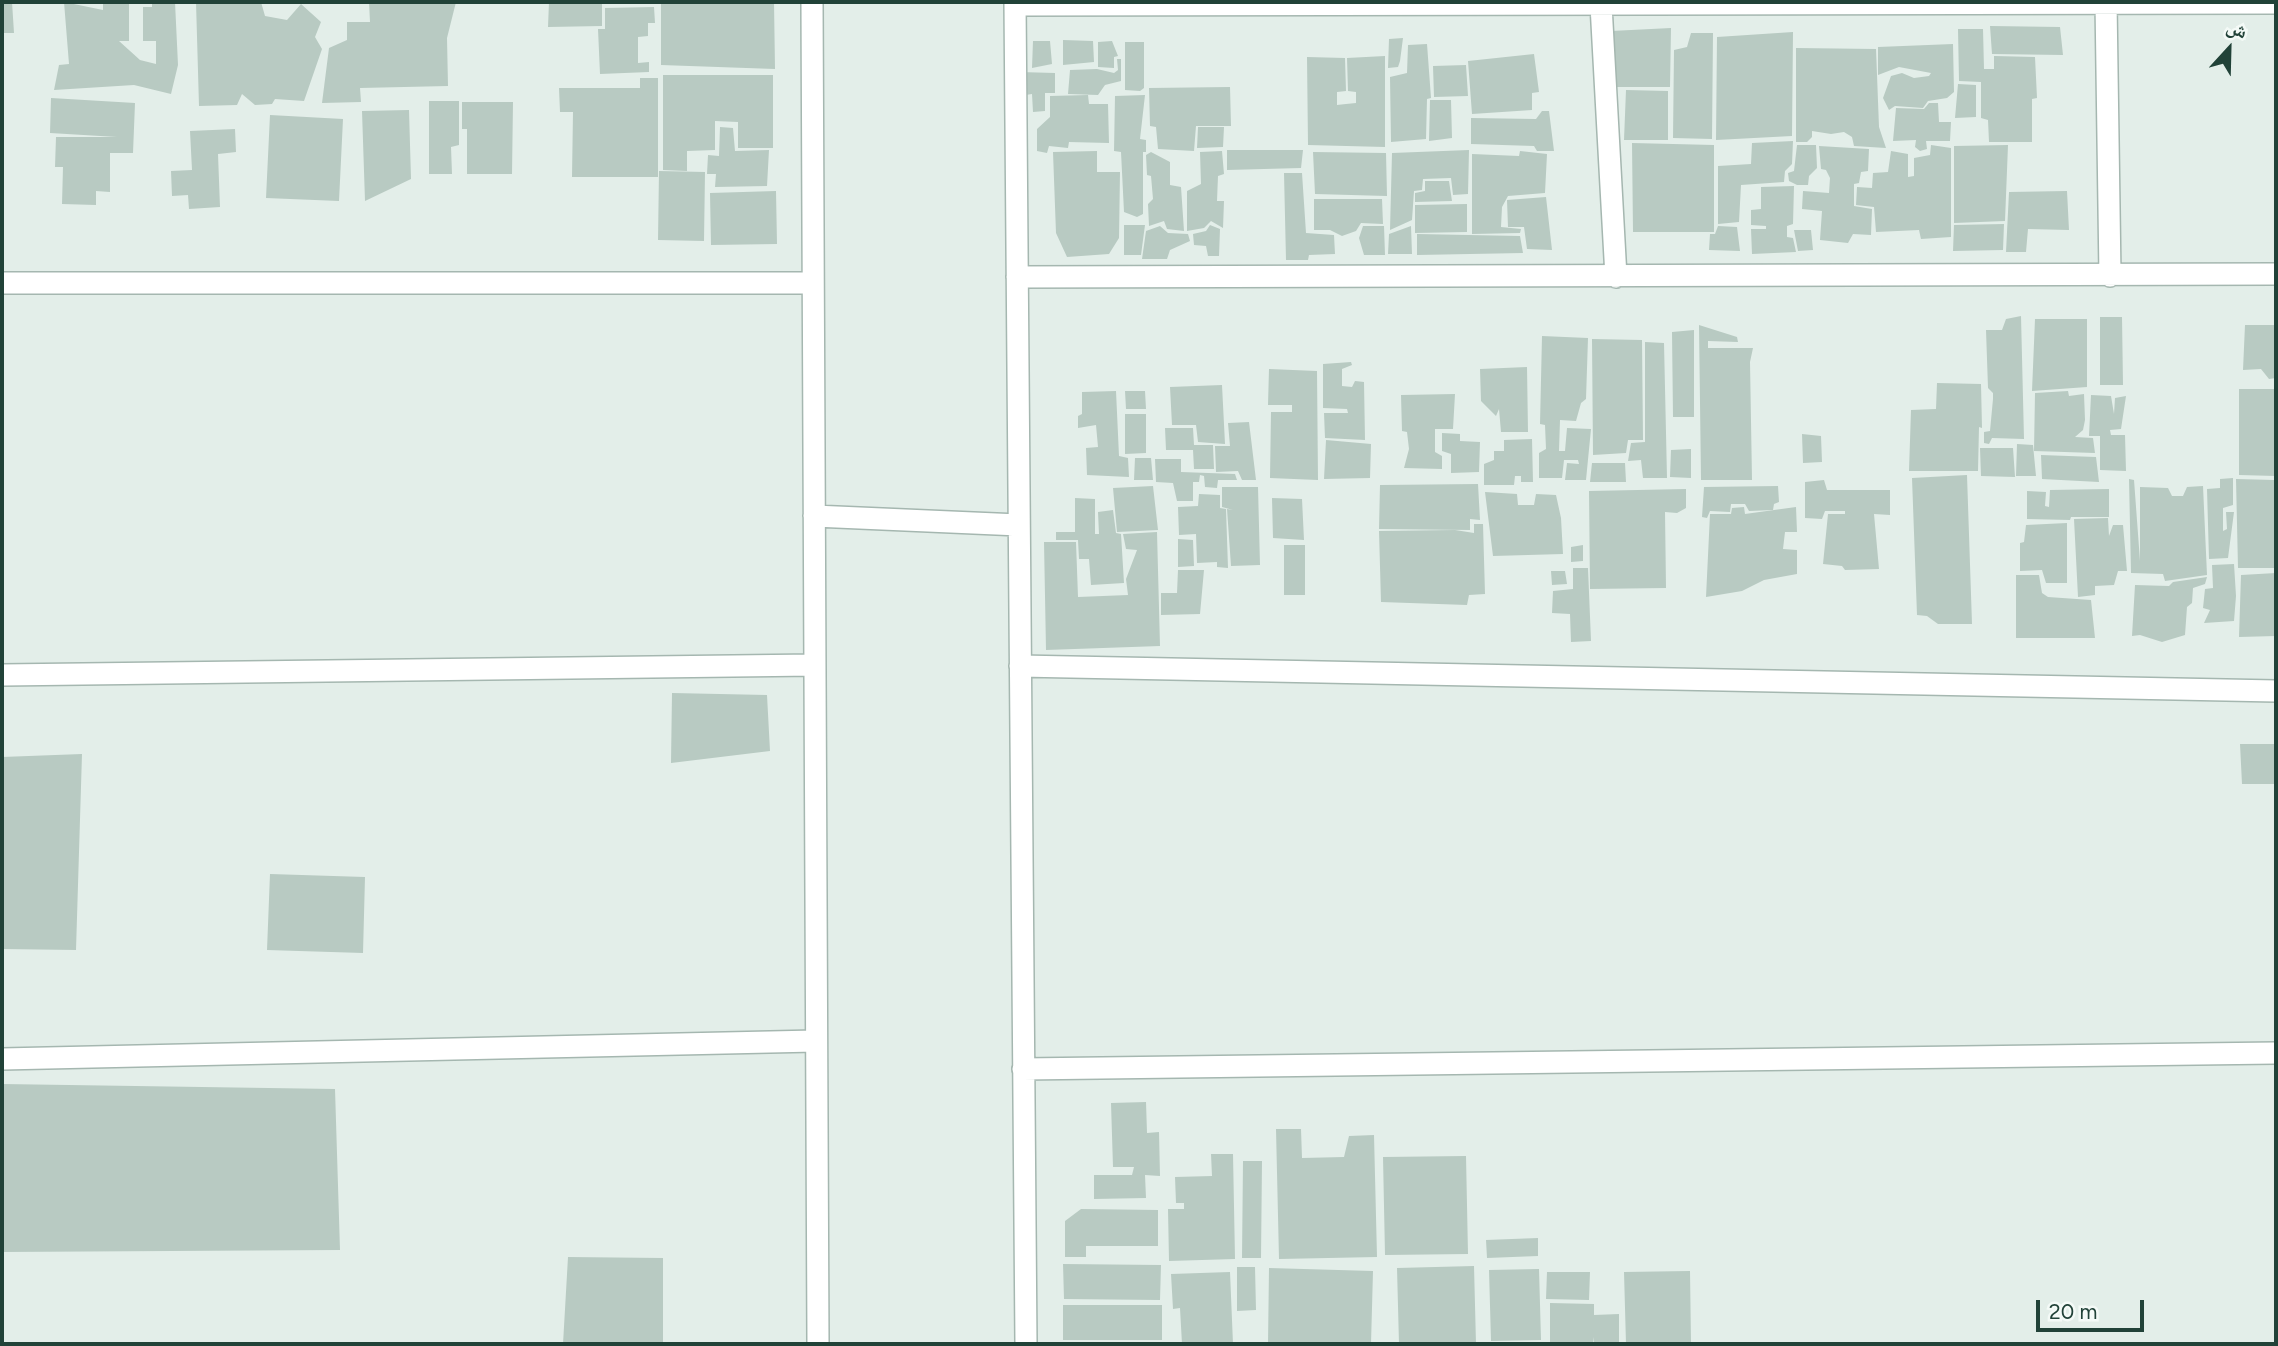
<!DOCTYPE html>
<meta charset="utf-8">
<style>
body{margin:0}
#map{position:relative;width:2278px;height:1346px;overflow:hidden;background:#e3eee9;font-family:Figtree,"Noto Naskh Arabic",sans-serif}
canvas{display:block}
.frame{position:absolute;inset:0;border:4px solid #214238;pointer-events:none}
.north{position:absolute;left:2194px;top:14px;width:70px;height:70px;-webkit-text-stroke:5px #f4faf7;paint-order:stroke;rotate:22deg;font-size:19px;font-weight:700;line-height:28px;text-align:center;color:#214238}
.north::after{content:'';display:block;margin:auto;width:24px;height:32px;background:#214238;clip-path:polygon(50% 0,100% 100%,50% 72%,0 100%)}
.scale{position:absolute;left:2036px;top:1300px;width:108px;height:32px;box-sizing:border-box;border:4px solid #214238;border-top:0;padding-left:9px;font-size:21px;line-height:24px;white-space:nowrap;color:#214238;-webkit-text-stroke:5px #f4faf7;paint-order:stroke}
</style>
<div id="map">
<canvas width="2278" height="1346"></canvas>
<div class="frame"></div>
<div class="north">ش</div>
<div class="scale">20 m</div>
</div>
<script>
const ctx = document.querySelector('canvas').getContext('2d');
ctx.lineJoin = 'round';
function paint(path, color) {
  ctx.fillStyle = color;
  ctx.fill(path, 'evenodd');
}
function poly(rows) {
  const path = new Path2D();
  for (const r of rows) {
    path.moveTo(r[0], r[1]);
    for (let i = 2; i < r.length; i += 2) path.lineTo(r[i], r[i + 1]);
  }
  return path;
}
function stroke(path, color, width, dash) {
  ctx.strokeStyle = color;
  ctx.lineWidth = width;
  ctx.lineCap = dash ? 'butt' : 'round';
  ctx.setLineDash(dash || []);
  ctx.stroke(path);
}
paint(poly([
 [2,2,12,2,14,33,2,33],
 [64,2,103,10,103,2,129,2,129,41,119,41,140,60,156,64,156,41,143,41,143,7,152,7,152,2,175,2,178,65,171,94,134,85,54,90,59,65,69,64],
 [196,2,261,2,265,16,287,20,301,4,321,22,315,37,322,49,304,101,275,99,272,104,255,105,242,94,237,105,199,106],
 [369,2,456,2,447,38,448,86,360,88,361,102,322,103,329,48,347,40,347,22,370,22],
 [549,2,602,2,602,26,548,27],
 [661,2,774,2,775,69,661,65],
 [654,7,655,23,648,23,648,36,638,37,638,63,649,62,649,72,600,74,598,29,605,29,605,8],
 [1990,26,2060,27,2063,55,1992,54],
 [1671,28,1670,87,1611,87,1611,31],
 [1958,29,1983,29,1984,69,1994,69,1994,56,2035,57,2037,98,2032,99,2032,142,1989,142,1988,120,1981,118,1981,82,1959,81],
 [1793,32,1792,136,1716,140,1717,37],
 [1691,33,1713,33,1712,139,1673,138,1674,50,1687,47],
 [1403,38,1400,61,1398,67,1388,68,1389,39],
 [1063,40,1093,41,1094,62,1063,65],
 [1033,41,1050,41,1052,64,1032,68],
 [1112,41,1118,56,1114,57,1114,68,1098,67,1098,42],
 [1125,42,1144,42,1144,88,1140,91,1125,90],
 [1427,44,1431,98,1427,99,1426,139,1391,142,1390,77,1407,73,1408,45],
 [1953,44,1954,92,1947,98,1928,101,1923,108,1895,106,1889,110,1883,98,1891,76,1902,73,1914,78,1929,76,1931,73,1899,67,1878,75,1878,47],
 [1796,48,1876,49,1879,127,1886,148,1854,146,1852,137,1844,132,1831,134,1812,131,1812,137,1807,142,1796,142],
 [1534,54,1539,92,1532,93,1532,110,1472,114,1468,61],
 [1385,56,1385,147,1308,145,1307,57,1345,58,1346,91,1337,92,1337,105,1346,104,1356,103,1356,92,1348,91,1347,58],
 [1117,59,1121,59,1121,81,1105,85,1098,95,1068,94,1070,70,1097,69,1114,73,1118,70],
 [1466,65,1468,96,1434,97,1433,66],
 [1019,72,1055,73,1055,93,1045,93,1045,111,1033,112,1032,94,1019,96],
 [663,75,773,75,773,148,738,148,738,122,715,121,715,150,687,151,687,171,663,170],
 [640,78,658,78,658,177,572,177,573,112,560,112,559,88,640,88],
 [1958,84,1976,85,1976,117,1955,118],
 [1230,87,1231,126,1196,126,1194,151,1158,149,1156,127,1150,126,1149,88],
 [1626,90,1668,91,1668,140,1624,140],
 [1088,95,1089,104,1108,104,1109,143,1069,142,1068,148,1049,146,1047,153,1037,151,1037,129,1050,117,1050,96],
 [1145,95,1140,139,1146,140,1146,152,1143,152,1143,214,1137,217,1124,212,1121,152,1114,151,1115,96],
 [51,98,135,103,133,153,110,153,110,192,96,191,96,205,62,204,63,167,55,167,56,137,117,137,50,133],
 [1430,100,1451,100,1452,138,1429,141],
 [429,101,459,101,459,145,451,147,452,174,429,174],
 [462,102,513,102,512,174,467,174,467,129,462,129],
 [1929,103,1938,103,1939,122,1951,122,1950,141,1926,141,1927,149,1920,151,1915,147,1916,140,1893,141,1896,108,1924,109],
 [409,110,411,179,365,201,362,111],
 [1542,111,1549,111,1554,151,1537,151,1534,146,1471,144,1471,118,1536,119],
 [270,115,343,119,339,201,266,198],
 [720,127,733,128,735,151,769,150,767,186,715,187,716,174,707,174,708,155,719,156],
 [1198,127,1224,127,1223,147,1197,148],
 [235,129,236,152,218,154,220,207,189,209,188,195,172,196,171,171,192,170,190,131],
 [1793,141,1792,164,1785,171,1784,182,1741,185,1739,222,1718,224,1718,166,1751,164,1752,143],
 [1632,143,1714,145,1714,232,1633,232],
 [1797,145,1816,145,1817,168,1809,176,1808,185,1797,185,1789,181,1788,173,1794,171],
 [1931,145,1951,148,1951,237,1921,239,1919,230,1876,232,1874,207,1856,205,1857,187,1872,188,1873,173,1888,172,1891,151,1908,154,1908,177,1914,176,1914,158,1930,155],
 [2008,145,2005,221,1954,223,1954,146],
 [1819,146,1869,149,1868,171,1861,172,1859,183,1854,184,1854,206,1872,209,1871,235,1853,234,1848,243,1820,240,1822,211,1802,209,1803,191,1829,193,1830,178,1826,170,1821,169],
 [1227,150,1303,150,1301,168,1227,170],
 [1469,150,1468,194,1453,195,1451,178,1423,179,1422,190,1414,191,1412,220,1390,230,1392,153],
 [1097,151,1097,172,1120,172,1119,238,1109,254,1067,257,1056,233,1053,152],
 [1222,151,1224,174,1218,176,1217,201,1224,201,1223,228,1211,221,1204,228,1187,231,1187,191,1201,184,1200,152],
 [1520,151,1547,154,1545,193,1508,196,1502,207,1501,227,1521,229,1520,233,1472,234,1472,154,1519,156],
 [1151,152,1170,162,1170,185,1181,187,1184,231,1167,229,1164,221,1149,226,1148,204,1153,199,1151,176,1147,175,1146,155],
 [1313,152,1386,153,1387,196,1315,194],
 [659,171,705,172,704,241,658,240],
 [1284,173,1302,173,1306,233,1334,235,1335,254,1309,255,1308,260,1286,260],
 [1425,181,1449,181,1452,201,1415,202,1415,193,1425,191],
 [1794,186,1793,224,1787,226,1787,237,1793,238,1796,252,1752,254,1751,229,1766,229,1766,226,1751,225,1751,210,1761,209,1761,187],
 [776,191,777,244,711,245,710,193],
 [2067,191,2069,230,2028,229,2026,252,2006,252,2009,192],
 [1546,197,1552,250,1527,249,1524,227,1508,227,1507,200],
 [1314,199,1382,199,1383,224,1361,223,1356,231,1342,236,1330,230,1314,230],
 [1467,204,1467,232,1415,233,1415,205],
 [2004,224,2003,250,1953,251,1954,225],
 [1124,225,1145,225,1141,255,1124,255],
 [1210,225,1220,229,1219,256,1208,256,1206,246,1194,245,1193,234,1206,231],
 [1160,226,1168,233,1188,234,1190,241,1170,250,1167,259,1142,259,1146,231],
 [1363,226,1384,226,1385,255,1364,255,1359,238],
 [1411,226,1412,254,1388,254,1389,234],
 [1718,226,1737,227,1740,251,1709,250,1710,234,1715,234],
 [1794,230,1811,230,1813,250,1798,251],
 [1417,234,1520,236,1523,253,1417,255],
 [2021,316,2024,439,1992,438,1989,444,1984,443,1984,432,1990,431,1993,399,1993,393,1988,388,1986,330,2002,330,2006,319],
 [2100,317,2122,317,2123,385,2100,385],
 [2035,319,2087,319,2087,387,2032,391],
 [1699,325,1737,337,1738,342,1708,341,1708,348,1753,348,1750,362,1752,480,1701,480],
 [2245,325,2276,325,2276,378,2269,379,2261,369,2243,370],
 [1694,330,1694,417,1673,417,1672,332],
 [1542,336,1588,338,1586,399,1581,403,1576,421,1560,420,1559,451,1565,451,1567,428,1591,429,1586,480,1565,480,1567,463,1579,464,1578,460,1564,460,1562,478,1539,478,1539,453,1546,449,1545,425,1540,424],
 [1592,339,1642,340,1643,440,1628,440,1626,453,1593,455],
 [1645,342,1664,343,1667,478,1643,478,1641,460,1628,461,1631,443,1645,442],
 [1351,362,1352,365,1342,369,1342,386,1352,387,1355,381,1364,382,1365,440,1325,438,1324,413,1348,413,1347,409,1323,408,1323,364],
 [1527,367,1528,432,1501,432,1499,409,1496,416,1481,401,1480,369],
 [1269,369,1317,371,1318,480,1270,478,1271,412,1292,412,1292,405,1268,405],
 [1937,383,1981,384,1982,428,1979,427,1978,471,1909,471,1911,410,1936,409],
 [1222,385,1225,444,1198,442,1196,425,1172,425,1170,387],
 [2239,389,2276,389,2276,476,2239,475],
 [1116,391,1119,456,1128,458,1129,477,1087,475,1086,448,1098,447,1096,425,1078,428,1078,416,1082,414,1082,392],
 [1125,391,1145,391,1146,409,1126,409],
 [2068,391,2069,396,2084,394,2085,420,2083,430,2075,437,2093,438,2095,453,2034,451,2035,393],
 [1455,394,1453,429,1435,429,1435,452,1442,456,1442,469,1404,468,1409,449,1407,432,1402,431,1401,395],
 [2091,395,2111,396,2114,414,2115,398,2126,396,2121,429,2110,430,2111,435,2125,435,2126,471,2100,470,2100,436,2089,436],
 [1125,414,1146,414,1146,453,1125,454],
 [1249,422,1256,480,1242,480,1238,471,1216,472,1215,446,1230,446,1228,423],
 [1165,428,1193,428,1194,445,1213,445,1214,469,1194,469,1193,450,1166,450],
 [1442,433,1460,434,1460,441,1480,442,1479,472,1451,473,1451,454,1442,451],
 [1802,434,1821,436,1822,462,1803,463],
 [1532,439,1533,482,1521,482,1521,476,1515,476,1514,485,1484,485,1484,464,1494,460,1494,451,1504,451,1504,440],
 [1326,440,1371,444,1370,478,1324,479],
 [2017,444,2033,445,2036,476,2016,476],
 [1980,448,2013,448,2015,477,1981,476],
 [1691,449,1691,478,1670,477,1671,450],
 [2041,455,2096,457,2099,482,2042,479],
 [1135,458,1151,458,1153,480,1134,480],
 [1155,459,1181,459,1181,472,1235,474,1237,480,1218,480,1217,488,1205,487,1204,476,1200,475,1199,482,1193,482,1193,501,1177,501,1173,483,1156,482],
 [1592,463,1625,463,1626,482,1590,482],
 [1967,475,1972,624,1938,624,1927,616,1917,615,1912,478],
 [2233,478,2233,505,2223,508,2223,531,2227,529,2226,512,2234,512,2228,558,2209,559,2207,489,2220,488,2220,479],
 [2129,479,2134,480,2140,561,2140,487,2168,488,2172,496,2183,496,2187,487,2203,486,2207,575,2165,581,2163,574,2131,573],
 [2236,479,2274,480,2276,568,2238,568],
 [1824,480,1827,490,1890,490,1890,515,1874,514,1879,569,1845,570,1842,566,1823,564,1828,514,1845,514,1845,511,1825,511,1822,519,1805,518,1805,482],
 [1478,484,1480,520,1470,519,1470,530,1379,529,1380,485],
 [1153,486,1158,530,1117,532,1113,488],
 [1778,486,1779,502,1774,504,1773,510,1749,511,1745,504,1731,504,1730,512,1710,511,1707,518,1702,517,1704,487],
 [1222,487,1258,487,1260,565,1231,566,1227,509,1233,510,1222,507],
 [1686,489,1686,508,1677,513,1665,512,1666,588,1590,589,1589,491],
 [2109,489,2109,517,2071,517,2070,520,2027,519,2027,491,2046,492,2045,506,2049,507,2050,490],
 [1485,492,1517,494,1518,505,1534,505,1536,494,1556,495,1561,518,1563,554,1493,556],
 [1199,494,1220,495,1220,508,1226,509,1228,568,1217,567,1217,562,1197,563,1196,534,1179,535,1178,507,1198,506],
 [1075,498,1095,499,1095,534,1099,534,1098,512,1113,510,1116,533,1121,534,1124,583,1091,585,1089,559,1079,559,1078,540,1056,540,1056,532,1075,532],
 [1272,498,1302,499,1304,540,1273,538],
 [1744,507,1745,514,1796,507,1797,532,1785,532,1783,549,1797,550,1797,574,1764,580,1742,591,1706,597,1710,514,1731,514,1732,508],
 [2108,518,2109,536,2113,525,2123,525,2127,571,2118,571,2114,585,2095,586,2095,595,2078,597,2074,519],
 [2067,523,2067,583,2046,583,2042,570,2020,571,2020,543,2024,542,2026,525],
 [1474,524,1483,524,1485,594,1469,595,1467,605,1381,602,1379,531,1455,530,1474,533],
 [1157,532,1160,646,1046,650,1044,542,1076,542,1078,597,1128,595,1126,579,1137,550,1126,549,1123,534],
 [1178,539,1193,540,1194,566,1178,567],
 [1284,545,1305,545,1305,595,1284,595],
 [1583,545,1583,561,1571,562,1571,547],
 [2234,564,2236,596,2234,621,2204,623,2210,610,2203,608,2205,589,2213,588,2212,565],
 [1573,568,1588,568,1591,641,1571,642,1570,614,1552,613,1553,591,1573,589],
 [1178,570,1204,570,1200,614,1161,615,1161,593,1177,593],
 [1551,571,1565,571,1567,584,1552,585],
 [2276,573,2276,636,2239,637,2241,575],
 [2016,575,2039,575,2042,593,2048,597,2091,600,2095,638,2016,638],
 [2207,577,2205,584,2193,588,2192,603,2187,607,2185,635,2162,642,2140,635,2132,636,2135,585,2169,586,2173,582],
 [672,693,767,695,770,751,671,763],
 [2240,744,2276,744,2276,784,2242,784],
 [82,754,76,950,2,949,2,757],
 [270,874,365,877,363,953,267,950],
 [2,1084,335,1089,340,1250,2,1252],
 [1146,1102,1147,1133,1159,1132,1160,1176,1145,1175,1146,1198,1094,1199,1094,1175,1132,1175,1134,1167,1113,1167,1111,1103],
 [1276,1129,1301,1129,1302,1158,1344,1157,1349,1136,1374,1135,1377,1257,1279,1259],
 [1211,1154,1233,1154,1235,1259,1169,1261,1168,1209,1184,1209,1184,1203,1176,1203,1175,1177,1212,1176],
 [1466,1156,1468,1254,1385,1255,1383,1157],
 [1243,1161,1262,1161,1261,1258,1242,1258],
 [1081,1209,1158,1210,1158,1246,1086,1246,1086,1257,1065,1257,1065,1221],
 [1538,1238,1538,1256,1487,1258,1486,1240],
 [568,1257,663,1258,663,1344,563,1344],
 [1063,1264,1161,1265,1160,1300,1064,1299],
 [1474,1266,1476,1344,1399,1344,1397,1268],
 [1237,1267,1255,1267,1256,1310,1237,1311],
 [1269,1268,1373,1271,1371,1344,1268,1344],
 [1539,1269,1541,1340,1491,1341,1489,1270],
 [1690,1271,1691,1344,1626,1344,1624,1272],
 [1230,1272,1233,1344,1182,1344,1180,1308,1173,1309,1171,1274],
 [1547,1272,1590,1272,1589,1300,1546,1299],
 [1550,1303,1594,1304,1594,1315,1619,1314,1619,1344,1594,1344,1593,1337,1593,1344,1550,1344],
 [1063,1305,1162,1305,1162,1340,1063,1340]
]), '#b8cac2');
const minor = poly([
 [812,2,818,1344],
 [1015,2,1026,1344],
 [2106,2,2110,276],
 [1015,5,2276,3],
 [1601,5,1616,277],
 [1017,277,2276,274],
 [2,283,813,283],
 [814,516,1019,525],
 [1020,666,2276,691],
 [2,675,814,665],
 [2,1059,815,1041],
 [1023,1069,2276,1053]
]);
stroke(minor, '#a5b7b0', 24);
stroke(minor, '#fff', 21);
</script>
